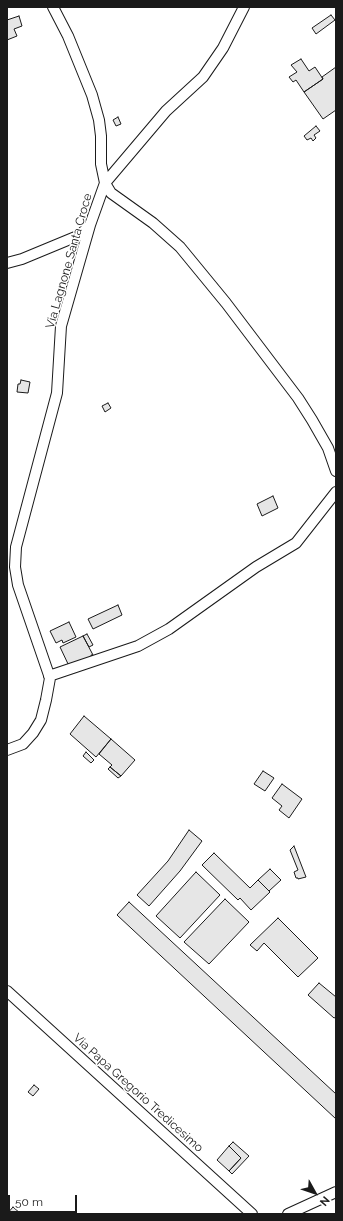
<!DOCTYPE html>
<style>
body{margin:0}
#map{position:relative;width:343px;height:1221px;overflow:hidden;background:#fff;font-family:Raleway,sans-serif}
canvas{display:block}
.frame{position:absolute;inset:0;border:8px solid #1a1a1a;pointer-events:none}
.north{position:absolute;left:295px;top:1173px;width:40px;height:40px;-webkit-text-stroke:3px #fff;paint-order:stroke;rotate:130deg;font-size:11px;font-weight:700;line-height:16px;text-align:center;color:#1a1a1a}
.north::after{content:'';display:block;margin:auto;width:14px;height:18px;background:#1a1a1a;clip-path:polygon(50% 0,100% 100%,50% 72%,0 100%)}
.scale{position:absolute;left:8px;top:1195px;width:69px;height:18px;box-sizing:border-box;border:2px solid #1a1a1a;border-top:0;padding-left:5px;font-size:12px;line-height:14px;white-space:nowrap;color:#1a1a1a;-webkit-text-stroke:3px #fff;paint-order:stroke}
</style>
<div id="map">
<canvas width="343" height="1221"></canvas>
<div class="frame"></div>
<div class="north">N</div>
<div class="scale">50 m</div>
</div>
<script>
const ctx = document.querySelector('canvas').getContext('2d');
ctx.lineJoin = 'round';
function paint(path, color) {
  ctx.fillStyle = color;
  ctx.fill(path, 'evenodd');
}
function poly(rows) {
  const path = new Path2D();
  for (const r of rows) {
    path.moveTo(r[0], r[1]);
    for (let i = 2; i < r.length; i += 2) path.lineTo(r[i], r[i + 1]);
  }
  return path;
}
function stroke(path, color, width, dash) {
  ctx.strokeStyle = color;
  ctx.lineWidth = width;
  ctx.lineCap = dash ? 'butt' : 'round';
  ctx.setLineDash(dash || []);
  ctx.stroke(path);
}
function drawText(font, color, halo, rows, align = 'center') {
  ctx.font = font + ' Raleway,sans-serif';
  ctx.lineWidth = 3;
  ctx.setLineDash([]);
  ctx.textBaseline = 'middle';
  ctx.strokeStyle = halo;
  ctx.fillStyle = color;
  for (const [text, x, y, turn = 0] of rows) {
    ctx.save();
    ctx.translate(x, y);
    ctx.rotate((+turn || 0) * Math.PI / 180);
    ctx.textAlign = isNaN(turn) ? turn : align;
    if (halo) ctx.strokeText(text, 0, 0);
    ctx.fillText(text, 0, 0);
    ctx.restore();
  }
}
const building = poly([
 [331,15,335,20,316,34,312,28,331,15],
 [19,16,22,26,14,29,17,36,7,40,7,20,19,16],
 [301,59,309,71,315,67,323,79,304,92,296,80,293,82,289,77,297,72,291,65,301,59],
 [336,67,336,110,323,119,304,92,323,79,322,77,336,67],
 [118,117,121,124,116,126,113,120,118,117],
 [316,126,320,131,314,135,316,138,313,141,311,138,307,140,304,136,316,126],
 [21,380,30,382,28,393,17,392,18,384,20,384,21,380],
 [108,403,111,408,105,412,102,406,108,403],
 [273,496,278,508,262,516,257,504,273,496],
 [118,605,122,615,93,629,88,619,118,605],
 [69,622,76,637,63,643,62,640,56,643,50,631,69,622],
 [87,634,93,645,89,647,83,636,87,634],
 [83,636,93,655,91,655,92,658,69,666,60,647,83,636],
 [84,716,111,739,96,757,70,734,84,716],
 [111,739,135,760,121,776,110,767,112,765,99,754,111,739],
 [86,752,94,760,91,763,83,756,86,752],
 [110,767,121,776,118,778,108,769,110,767],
 [263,771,274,778,265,791,254,784,263,771],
 [282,784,302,799,289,818,279,810,282,806,272,798,282,784],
 [189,830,202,841,180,871,149,906,137,895,168,861,189,830],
 [294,846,306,877,298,879,298,878,296,878,294,872,298,870,290,850,294,846],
 [214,853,250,888,258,880,270,892,251,910,240,898,238,900,202,865,214,853],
 [270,869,281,880,269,891,258,880,270,869],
 [196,872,220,895,180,938,156,916,196,872],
 [225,899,249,922,209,964,184,942,225,899],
 [129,902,336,1094,336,1119,117,915,129,902],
 [278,918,318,958,298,977,264,943,257,951,250,945,278,918],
 [319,983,336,997,336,1017,334,1018,308,995,319,983],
 [34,1085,39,1089,33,1096,28,1092,34,1085],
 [233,1142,249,1156,232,1174,229,1171,241,1158,229,1146,233,1142],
 [229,1146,241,1158,229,1171,217,1160,229,1146],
 [13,1207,21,1214,7,1214,13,1207]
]);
paint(building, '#e6e6e6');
stroke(building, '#1a1a1a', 1);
const minor = poly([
 [53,7,68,36,92,95,99,120,101,136,101,164,105,183,111,193,153,223,180,247,226,303,298,398,312,420,328,448,336,471],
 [7,263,22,259,80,235,90,225],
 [49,676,138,646,169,629,256,567,296,543,336,492],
 [7,750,23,744,33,733,41,720,46,700,50,678,18,585,15,567,16,547,57,393,61,326,90,225,105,183,166,111,203,77,223,48,244,7],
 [7,991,252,1214],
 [288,1214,336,1192]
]);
stroke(minor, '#1a1a1a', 12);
stroke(minor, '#fff', 10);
drawText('12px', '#1a1a1a', '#fff', [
 ["Via Lagnone Santa Croce",69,261,-74],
 ["Via Papa Gregorio Tredicesimo",138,1093,42]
]);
</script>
